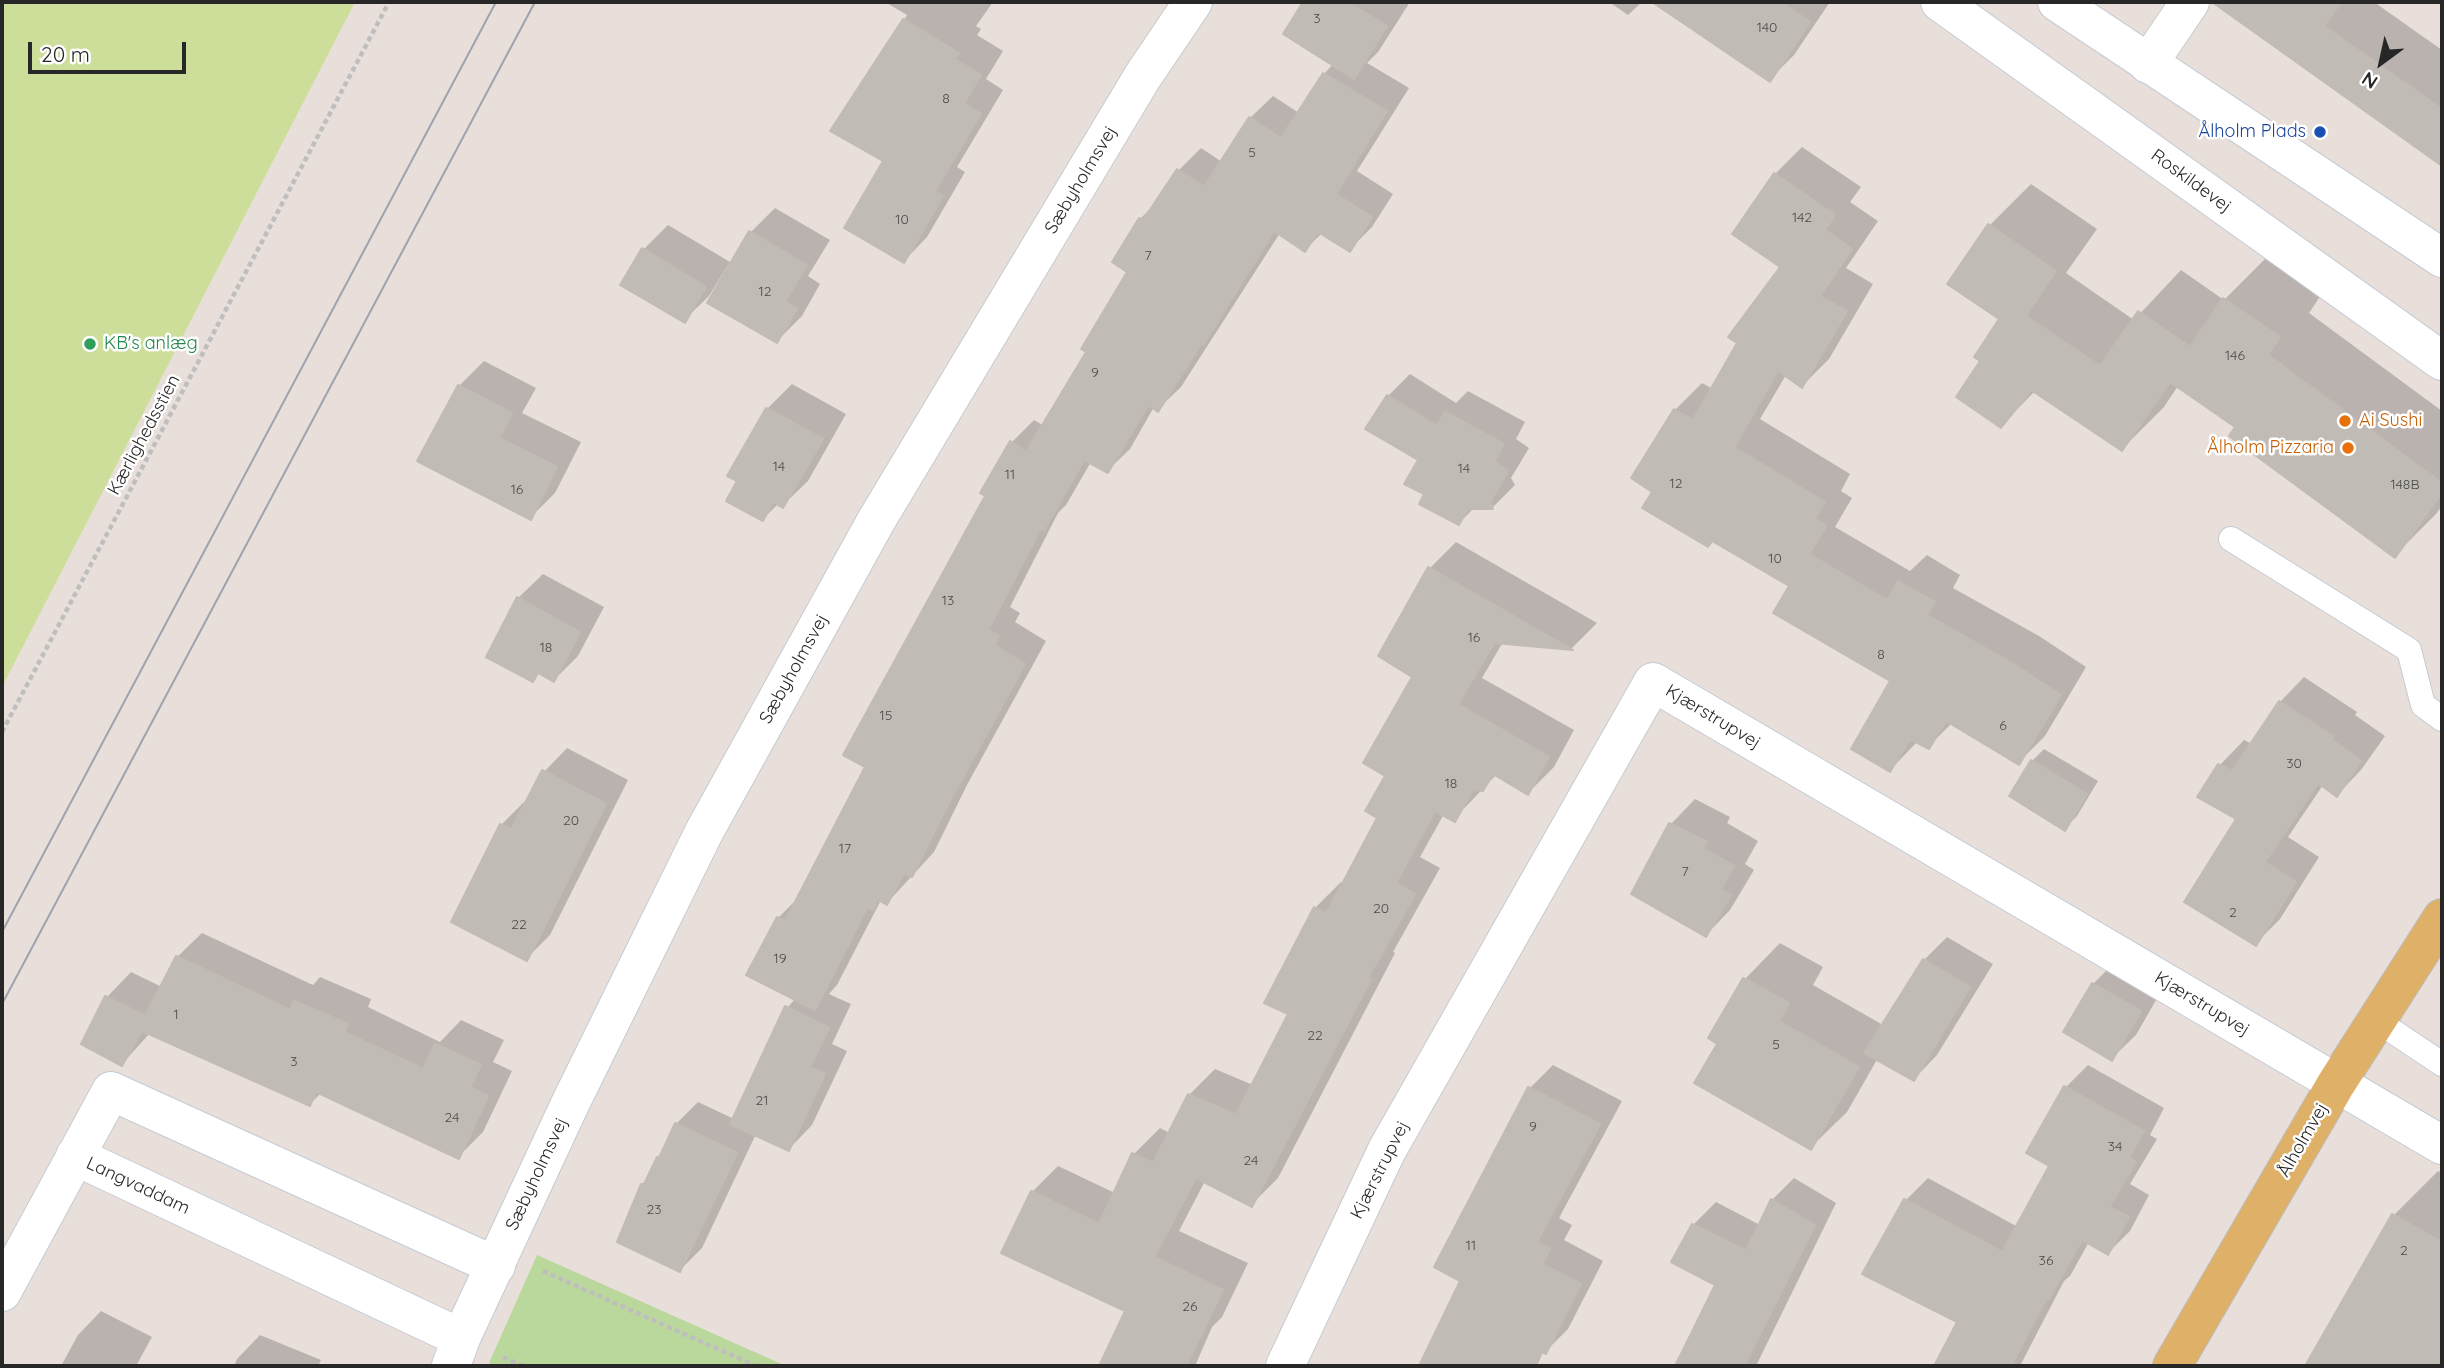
<!DOCTYPE html>
<meta charset="utf-8">
<style>
body{margin:0}
#map{position:relative;width:2444px;height:1368px;overflow:hidden;background:#e8dfda;font-family:Quicksand,sans-serif}
canvas{display:block}
.frame{position:absolute;inset:0;border:4px solid #272727;pointer-events:none}
.north{position:absolute;left:2346px;top:28px;width:70px;height:70px;-webkit-text-stroke:5px #fff;paint-order:stroke;rotate:213deg;font-size:19px;font-weight:700;line-height:28px;text-align:center;color:#272727}
.north::after{content:'';display:block;margin:auto;width:24px;height:32px;background:#272727;clip-path:polygon(50% 0,100% 100%,50% 72%,0 100%)}
.scale{position:absolute;left:28px;top:42px;width:158px;height:32px;box-sizing:border-box;border:4px solid #272727;border-top:0;padding-left:9px;font-size:21px;line-height:24px;white-space:nowrap;color:#272727;-webkit-text-stroke:5px #fff;paint-order:stroke}
</style>
<div id="map">
<canvas width="2444" height="1368"></canvas>
<div class="frame"></div>
<div class="north">N</div>
<div class="scale">20 m</div>
</div>
<script>
const ctx = document.querySelector('canvas').getContext('2d');
ctx.lineJoin = 'round';
function paint(path, color) {
  ctx.fillStyle = color;
  ctx.fill(path, 'evenodd');
}
function poly(rows) {
  const path = new Path2D();
  for (const r of rows) {
    path.moveTo(r[0], r[1]);
    for (let i = 2; i < r.length; i += 2) path.lineTo(r[i], r[i + 1]);
  }
  return path;
}
function stroke(path, color, width, dash) {
  ctx.strokeStyle = color;
  ctx.lineWidth = width;
  ctx.lineCap = dash ? 'butt' : 'round';
  ctx.setLineDash(dash || []);
  ctx.stroke(path);
}
function drawText(font, color, halo, rows, align = 'center') {
  ctx.font = font + ' Quicksand,sans-serif';
  ctx.lineWidth = 5;
  ctx.setLineDash([]);
  ctx.textBaseline = 'middle';
  ctx.strokeStyle = halo;
  ctx.fillStyle = color;
  for (const [text, x, y, turn = 0] of rows) {
    ctx.save();
    ctx.translate(x, y);
    ctx.rotate((+turn || 0) * Math.PI / 180);
    ctx.textAlign = isNaN(turn) ? turn : align;
    if (halo) ctx.strokeText(text, 0, 0);
    ctx.fillText(text, 0, 0);
    ctx.restore();
  }
}
paint(poly([
 [537,1255,786,1366,497,1366,489,1363]
]), '#bad89c');
paint(poly([
 [2,2,355,2,2,687]
]), '#ccde99');
paint(poly([
 [885,2,993,2,976,26,981,29,977,35,1003,51,986,79,1003,90,957,167,965,172,927,237,904,261,885,160,833,130,907,15],
 [1305,2,1410,2,1378,52,1367,63,1409,88,1357,171,1393,194,1372,227,1350,249,1322,233,1305,250,1280,233,1181,387,1158,409,1154,407,1130,449,1107,471,1091,462,1066,505,1058,513,1010,607,1020,613,1015,622,1046,641,967,785,934,852,887,903,881,900,837,985,829,994,851,1004,832,1044,847,1051,812,1125,789,1149,756,1134,702,1248,680,1270,643,1185,676,1124,698,1102,734,1119,787,1008,796,998,778,918,800,896,867,766,1012,442,1034,420,1044,426,1089,352,1129,271,1140,219,1156,203,1178,171,1201,148,1222,162,1250,118,1273,96,1299,113,1324,74,1333,64,1285,34],
 [1609,2,1642,2,1628,15],
 [1655,2,1830,2,1794,55,1769,80],
 [2237,2,2374,2,2442,50,2442,164,2229,13],
 [1802,147,1861,187,1850,202,1878,221,1846,268,1873,284,1829,359,1802,386,1786,375,1760,419,1850,474,1841,491,1852,498,1835,527,1910,571,1927,555,1960,575,1953,588,2039,636,2086,667,2045,736,2018,763,1952,723,1928,747,1918,741,1890,770,1893,680,1792,585,1655,491,1675,410,1702,383,1713,389,1782,267,1775,174],
 [2031,184,2097,229,2066,273,2134,320,2181,270,2224,300,2266,258,2321,295,2309,313,2442,411,2442,506,2436,514,2395,555,2238,427,2178,386,2164,407,2122,449,2035,391,2001,426,1982,361,2002,318,1989,226],
 [775,208,830,240,808,276,820,284,802,316,777,341,751,232],
 [668,225,730,262,709,296,684,320,644,249],
 [484,361,536,388,522,413,581,442,555,493,531,517,459,386],
 [1410,374,1456,403,1468,391,1525,422,1516,439,1529,448,1511,478,1515,485,1493,507,1474,508,1459,523,1427,493,1420,460,1388,396],
 [792,384,846,414,808,481,783,505,779,503,763,519,739,481,730,476,767,409],
 [1456,542,1597,623,1572,648,1503,642,1482,678,1574,730,1554,767,1528,793,1497,774,1454,819,1444,814,1420,857,1440,868,1393,952,1395,953,1278,1178,1252,1204,1205,1181,1179,1231,1248,1263,1222,1317,1212,1327,1195,1366,1101,1366,1127,1310,1032,1192,1058,1166,1115,1193,1134,1154,1160,1128,1170,1133,1189,1095,1215,1069,1253,1085,1290,1013,1315,908,1341,882,1344,884,1380,818,1387,775,1415,676,1430,568],
 [543,574,604,607,578,656,554,680,540,672,533,679,518,598],
 [2304,677,2357,712,2355,715,2385,736,2361,770,2337,795,2323,785,2288,837,2319,857,2280,919,2255,944,2238,818,2199,796,2220,765,2244,740,2252,744,2280,702],
 [567,748,628,780,550,935,527,958,501,825,524,802,527,803,544,772],
 [2044,749,2098,781,2077,816,2065,828,2032,761],
 [1695,799,1730,817,1727,823,1758,841,1745,864,1754,870,1730,910,1706,935,1633,894,1671,824],
 [202,933,313,985,320,977,371,999,368,1007,440,1042,461,1020,504,1040,493,1062,512,1071,483,1132,458,1157,321,1093,310,1104,150,1033,122,1064,107,997,131,972,162,987,177,957],
 [1947,937,1993,964,1937,1055,1914,1079,1878,1058,1847,1112,1811,1147,1719,1043,1710,1037,1745,979,1780,943,1823,967,1813,985,1883,1025,1924,960],
 [2118,959,2164,986,2136,1035,2111,1059,2065,1032,2093,984],
 [1553,1065,1622,1101,1559,1218,1572,1225,1564,1240,1603,1261,1568,1329,1545,1352,1527,1346,1517,1366,1421,1366,1462,1280,1530,1088],
 [2088,1065,2164,1108,2150,1135,2157,1139,2130,1184,2149,1195,2130,1231,2108,1253,2089,1242,2070,1276,2064,1281,2020,1366,1936,1366,1959,1321,1906,1200,1928,1178,2018,1227,2052,1165,2066,1087],
 [2438,1171,2442,1173,2442,1366,2307,1366,2393,1216],
 [1794,1178,1836,1203,1756,1366,1677,1366,1718,1284,1674,1262,1693,1225,1716,1202,1760,1225,1772,1200],
 [101,1311,152,1337,136,1366,61,1366,78,1335],
 [260,1335,321,1360,318,1366,234,1366,237,1359]
]), '#0003');
const building = poly([
 [1303,2,1347,2,1387,26,1354,79,1283,34,1303,2],
 [1652,2,1781,2,1810,22,1770,82,1652,2],
 [2212,2,2341,2,2324,26,2442,109,2442,166,2212,2],
 [903,19,959,53,954,59,981,75,964,103,981,114,935,191,943,196,904,263,844,228,883,161,830,131,903,19],
 [1323,73,1387,111,1336,194,1372,217,1350,252,1318,232,1305,252,1274,231,1203,345,1201,344,1158,412,1148,405,1108,473,1084,460,1044,530,1041,528,988,630,999,636,994,645,1025,664,945,810,912,877,904,873,887,905,878,900,873,910,867,908,815,1010,746,975,777,917,785,921,865,767,843,755,985,496,980,493,1010,441,1026,452,1086,352,1081,349,1127,272,1112,262,1139,218,1143,220,1177,169,1204,187,1249,117,1281,138,1323,73],
 [1774,173,1835,215,1825,230,1852,249,1820,296,1847,311,1802,388,1778,371,1734,447,1825,502,1815,518,1826,526,1809,554,1887,600,1898,581,1935,602,1927,615,2012,663,2061,695,2019,765,1946,721,1929,749,1910,739,1890,772,1851,749,1890,681,1773,613,1789,586,1712,541,1708,547,1642,508,1652,492,1631,478,1674,409,1693,420,1737,343,1728,337,1780,267,1732,234,1774,173],
 [1988,224,2056,271,2026,316,2100,366,2138,311,2190,347,2223,298,2280,337,2268,355,2442,483,2442,493,2395,558,2229,436,2235,427,2170,382,2122,451,2031,390,2001,428,1956,397,1980,361,1974,357,1999,319,1947,284,1988,224],
 [749,231,807,265,785,301,797,309,777,343,707,303,749,231],
 [642,248,706,287,685,323,620,285,642,248],
 [458,385,512,413,499,438,557,467,531,520,417,461,458,385],
 [1387,395,1437,426,1445,412,1504,444,1494,462,1508,471,1490,502,1493,509,1468,509,1459,525,1419,504,1424,494,1404,484,1418,460,1365,429,1387,395],
 [766,408,823,439,783,508,773,502,763,521,726,501,737,481,727,476,766,408],
 [1428,567,1573,650,1494,643,1458,704,1549,757,1528,795,1493,774,1483,791,1473,790,1455,822,1435,811,1396,883,1415,894,1368,978,1371,979,1252,1207,1196,1178,1154,1257,1223,1290,1186,1366,1099,1366,1125,1311,1001,1253,1031,1191,1099,1224,1132,1153,1153,1163,1188,1094,1236,1115,1288,1014,1264,1003,1314,907,1326,914,1377,818,1365,811,1385,776,1363,763,1412,677,1378,656,1428,567],
 [517,597,580,632,554,682,538,673,533,682,486,657,517,597],
 [2279,701,2334,737,2332,740,2361,761,2337,797,2318,783,2265,862,2296,882,2256,946,2184,902,2236,819,2197,797,2218,764,2232,771,2279,701],
 [2031,760,2087,794,2065,831,2009,796,2031,760],
 [542,770,606,804,527,961,451,922,500,824,511,830,542,770],
 [1669,823,1707,842,1703,848,1734,866,1721,889,1731,895,1706,937,1631,894,1669,823],
 [176,956,290,1010,294,1001,348,1024,344,1032,423,1069,435,1044,481,1065,470,1087,488,1096,459,1159,316,1092,310,1106,142,1031,122,1066,81,1044,105,996,145,1016,176,956],
 [1923,959,1970,987,1914,1081,1864,1053,1923,959],
 [1743,978,1789,1003,1779,1021,1859,1067,1811,1150,1694,1083,1717,1044,1708,1038,1743,978],
 [2092,983,2141,1011,2112,1061,2063,1032,2092,983],
 [785,1006,829,1028,810,1067,825,1074,789,1151,730,1124,785,1006],
 [2064,1086,2144,1131,2129,1157,2136,1162,2109,1207,2129,1217,2108,1255,2082,1240,2048,1300,2046,1299,2011,1366,1934,1366,1957,1322,1862,1274,1904,1199,2002,1252,2049,1166,2026,1153,2064,1086],
 [1528,1087,1600,1124,1537,1242,1550,1249,1542,1264,1581,1284,1546,1354,1542,1352,1536,1366,1419,1366,1460,1281,1434,1267,1528,1087],
 [675,1123,737,1153,680,1272,617,1242,641,1184,644,1184,657,1157,659,1158,675,1123],
 [1771,1199,1815,1225,1744,1366,1675,1366,1715,1285,1671,1262,1692,1224,1746,1251,1771,1199],
 [2392,1214,2442,1242,2442,1366,2305,1366,2392,1214]
]);
paint(building, '#c0bbb5');
stroke(building, '#c2bbb4', 2);
const lane = poly([
 [2231,539,2409,650,2423,705,2442,719],
 [2376,1020,2442,1064]
]);
const street = poly([
 [2148,64,2190,2],
 [75,1156,461,1338],
 [2,1292,111,1091,496,1266],
 [451,1366,461,1338,570,1104,704,832,876,521,1143,76,1193,2],
 [1285,1366,1387,1150,1653,682,2442,1145]
]);
const secondary = poly([
 [1940,2,2442,361],
 [2057,2,2442,258]
]);
const primary = poly([
 [2172,1366,2336,1084,2442,918]
]);
stroke(lane, '#c5cad3', 26);
stroke(street, '#c5cad3', 40);
stroke(secondary, '#c5cad3', 40);
stroke(primary, '#bebebe', 40);
stroke(poly([
 [2,732,389,2],
 [543,1271,756,1366],
 [503,1357,523,1366]
]), '#bebebe', 4.5, [5, 3.5]);
stroke(lane, '#fff', 24);
stroke(street, '#fff', 38);
stroke(secondary, '#fff', 38);
stroke(primary, '#deb068', 38);
stroke(poly([
 [2,932,496,2],
 [2,1004,535,2]
]), '#9da3af', 2);
for (const [x, y, r, color] of [
 [2320,132,7,"#1a4fb4"],
 [90,344,7,"#2e9e5b"],
 [2345,421,7,"#e8710a"],
 [2348,448,7,"#e8710a"]
]) {
  const dot = new Path2D();
  dot.arc(x, y, r, 0, 2 * Math.PI);
  ctx.fillStyle = color;
  ctx.fill(dot);
  stroke(dot, '#fff', 2.5);
}
drawText('14px', '#4d4c4a', null, [
 ["3",1317,19],
 ["140",1767,28],
 ["8",946,99],
 ["5",1252,153],
 ["142",1802,218],
 ["10",902,220],
 ["7",1148,256],
 ["12",765,292],
 ["146",2235,356],
 ["9",1095,373],
 ["14",779,467],
 ["14",1464,469],
 ["11",1010,475],
 ["12",1676,484],
 ["148B",2405,485],
 ["16",517,490],
 ["10",1775,559],
 ["13",948,601],
 ["16",1474,638],
 ["18",546,648],
 ["8",1881,655],
 ["15",886,716],
 ["6",2003,726],
 ["30",2294,764],
 ["18",1451,784],
 ["20",571,821],
 ["17",845,849],
 ["7",1685,872],
 ["20",1381,909],
 ["2",2233,913],
 ["22",519,925],
 ["19",780,959],
 ["1",176,1015],
 ["22",1315,1036],
 ["5",1776,1045],
 ["3",294,1062],
 ["21",762,1101],
 ["24",452,1118],
 ["9",1533,1127],
 ["34",2115,1147],
 ["24",1251,1161],
 ["23",654,1210],
 ["11",1471,1246],
 ["2",2404,1251],
 ["36",2046,1261],
 ["26",1190,1307]
]);
drawText('18px', '#164399', '#fff', [
 ["Ålholm Plads",2306,132]
], 'right');
drawText('18px', '#272727', '#fff', [
 ["Sæbyholmsvej",1081,180,-59],
 ["Roskildevej",2191,181,36],
 ["Kærlighedsstien",144,435,-62],
 ["Sæbyholmsvej",794,669,-61],
 ["Kjærstrupvej",1713,717,31],
 ["Kjærstrupvej",2202,1004,31],
 ["Ålholmvej",2303,1140,-60],
 ["Kjærstrupvej",1380,1170,-63],
 ["Sæbyholmsvej",537,1174,-65],
 ["Langvaddam",138,1186,25]
]);
drawText('18px', '#27864d', '#fff', [
 ["KB's anlæg",104,344]
], 'left');
drawText('18px', '#c56008', '#fff', [
 ["Ai Sushi",2359,421],
 ["Ålholm Pizzaria",2334,448,"right"]
], 'left');
</script>
